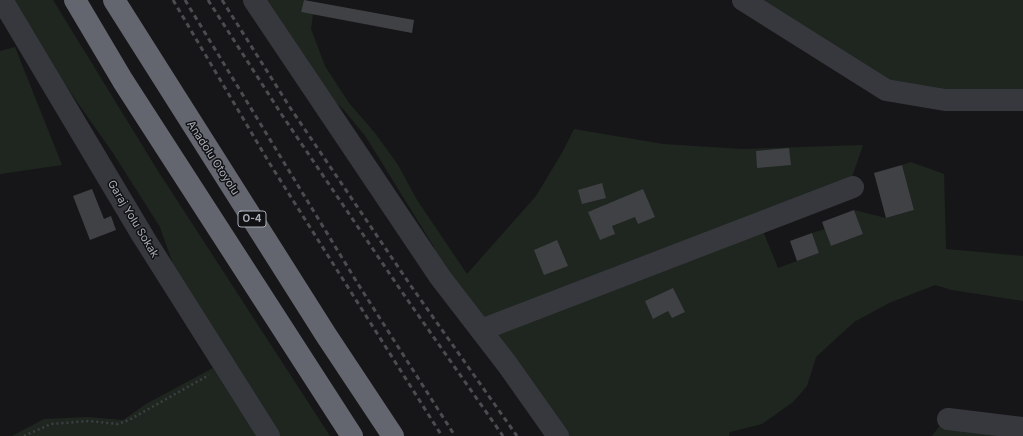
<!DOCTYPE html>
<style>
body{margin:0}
canvas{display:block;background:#161618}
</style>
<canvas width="1023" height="436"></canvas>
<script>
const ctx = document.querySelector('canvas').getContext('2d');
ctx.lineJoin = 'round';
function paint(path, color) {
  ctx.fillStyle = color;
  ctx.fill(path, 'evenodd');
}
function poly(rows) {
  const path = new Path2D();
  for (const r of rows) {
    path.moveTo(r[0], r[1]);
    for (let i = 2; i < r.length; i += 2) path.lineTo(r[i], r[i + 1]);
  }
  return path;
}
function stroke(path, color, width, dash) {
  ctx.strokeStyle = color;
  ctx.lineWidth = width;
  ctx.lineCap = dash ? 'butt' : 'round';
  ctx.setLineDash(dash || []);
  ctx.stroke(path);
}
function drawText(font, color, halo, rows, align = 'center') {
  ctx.font = font + ' Inter,sans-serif';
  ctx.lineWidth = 3;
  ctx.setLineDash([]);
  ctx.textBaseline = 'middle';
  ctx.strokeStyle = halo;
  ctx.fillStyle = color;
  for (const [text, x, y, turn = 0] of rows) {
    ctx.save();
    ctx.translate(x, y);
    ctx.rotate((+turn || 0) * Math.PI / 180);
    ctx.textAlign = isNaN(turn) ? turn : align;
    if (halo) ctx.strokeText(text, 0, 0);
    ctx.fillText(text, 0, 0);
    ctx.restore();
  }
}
paint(poly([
 [10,0,53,0,158,171,330,436,279,436,174,267,160,227,113,153,42,52],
 [262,0,304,0,301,12,313,14,311,29,325,66,349,103,375,133,398,165,417,200,467,274,536,196,562,153,574,129,663,144,742,149,863,145,851,180,483,321,434,256,434,247,366,137,344,110,327,95],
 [748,0,1023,0,1023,100,886,90],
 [15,47,62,165,0,174,0,51],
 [911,162,944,174,946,249,1023,256,1023,301,952,290,935,285,889,303,854,322,816,357,807,386,793,402,762,424,730,432,729,436,565,436,497,334,763,231,778,268,819,253,812,233,825,229,831,246,863,234,854,210,886,218,914,210,902,165],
 [213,368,256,436,12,436,44,419,88,417,123,420,146,404],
 [941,424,1023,436,932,436]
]), '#1e261f');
paint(poly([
 [304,0,414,20,412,33,301,12],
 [789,148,791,165,757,168,756,151],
 [902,165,914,210,886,218,874,173],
 [602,183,606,198,582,204,578,190],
 [92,189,104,219,111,216,116,230,90,240,73,196],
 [643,189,655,217,638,224,635,217,612,226,615,234,600,240,588,212],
 [854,210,863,234,831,246,822,222],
 [812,233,819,253,797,261,790,241],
 [557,240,568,266,544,275,534,250],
 [673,288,685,312,672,318,668,311,653,319,645,301]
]), '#404145');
stroke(poly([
 [24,436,51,424,89,421,118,424,129,420,209,375]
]), '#3d3f44', 2.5, [2, 3]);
stroke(poly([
 [2,0,144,238,269,436],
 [254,0,440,277,507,364,558,436],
 [743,0,886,90,945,100,1023,100],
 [481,330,853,187],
 [948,419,1023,428]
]), '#37383d', 22);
stroke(poly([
 [75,0,123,81,352,436],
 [114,0,326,335,393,436]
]), '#63666e', 22);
stroke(poly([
 [173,0,270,164,442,436],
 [185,0,358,284,455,436],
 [208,0,282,115,402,292,503,436],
 [222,0,291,109,411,286,517,436]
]), '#4a4c52', 3, [5, 4]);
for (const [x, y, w] of [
 [252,219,28]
]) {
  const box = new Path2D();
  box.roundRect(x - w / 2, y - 8, w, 16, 3);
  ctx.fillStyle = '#111113';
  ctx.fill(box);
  stroke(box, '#a8adb8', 1);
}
drawText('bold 10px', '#a8adb8', null, [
 ["O-4",252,219]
]);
drawText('11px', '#a8adb8', '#111113', [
 ["Anadolu Otoyolu",213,158,57],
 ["Garaj Yolu Sokak",133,219,59]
]);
</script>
